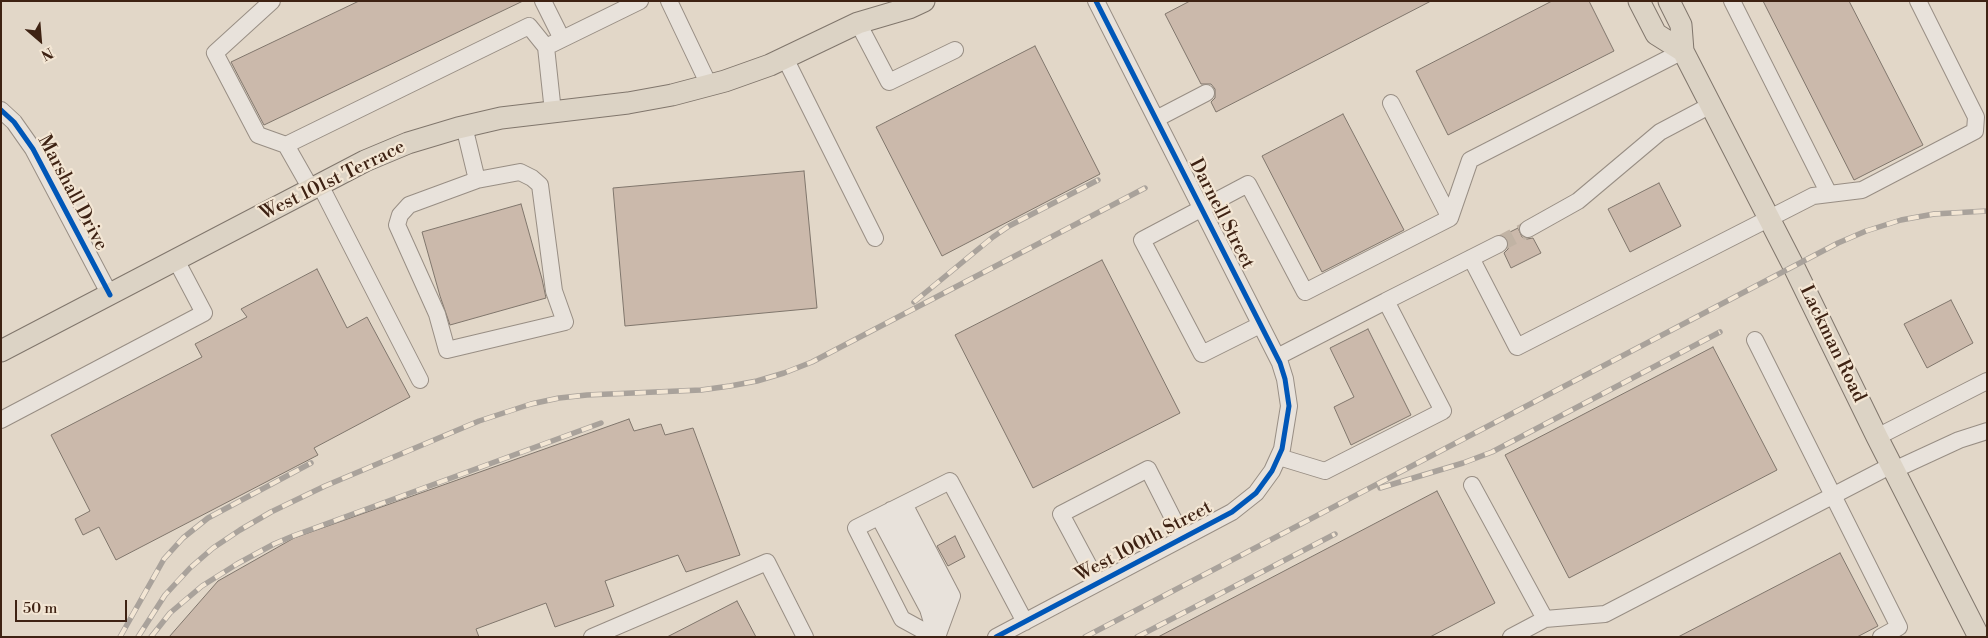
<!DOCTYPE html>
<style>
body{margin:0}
#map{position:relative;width:1988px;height:638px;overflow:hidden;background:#e2d7c8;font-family:"Libre Bodoni",serif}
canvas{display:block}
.frame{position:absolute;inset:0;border:2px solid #3e2213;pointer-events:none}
.north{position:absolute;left:15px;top:15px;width:50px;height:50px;-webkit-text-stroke:4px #f3e6d4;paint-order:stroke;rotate:153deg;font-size:14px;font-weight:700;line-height:20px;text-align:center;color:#3e2213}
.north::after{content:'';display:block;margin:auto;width:18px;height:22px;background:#3e2213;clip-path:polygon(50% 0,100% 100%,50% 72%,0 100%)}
.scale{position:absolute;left:15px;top:600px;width:112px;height:22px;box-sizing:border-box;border:2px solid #3e2213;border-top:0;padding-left:6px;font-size:15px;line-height:18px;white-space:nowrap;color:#3e2213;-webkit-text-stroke:4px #f3e6d4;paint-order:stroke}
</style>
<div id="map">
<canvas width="1988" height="638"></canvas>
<div class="frame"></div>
<div class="north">N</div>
<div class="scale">50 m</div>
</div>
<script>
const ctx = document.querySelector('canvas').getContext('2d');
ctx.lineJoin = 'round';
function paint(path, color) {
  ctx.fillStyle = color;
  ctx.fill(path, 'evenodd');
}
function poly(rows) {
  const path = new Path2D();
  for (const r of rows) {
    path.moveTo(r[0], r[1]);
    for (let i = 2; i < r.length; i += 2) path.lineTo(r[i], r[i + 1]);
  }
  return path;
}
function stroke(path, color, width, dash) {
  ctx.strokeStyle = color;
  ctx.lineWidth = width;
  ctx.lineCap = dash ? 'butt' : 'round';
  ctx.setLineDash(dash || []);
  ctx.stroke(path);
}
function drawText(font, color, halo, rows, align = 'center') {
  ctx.font = font + ' "Libre Bodoni",serif';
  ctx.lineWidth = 4.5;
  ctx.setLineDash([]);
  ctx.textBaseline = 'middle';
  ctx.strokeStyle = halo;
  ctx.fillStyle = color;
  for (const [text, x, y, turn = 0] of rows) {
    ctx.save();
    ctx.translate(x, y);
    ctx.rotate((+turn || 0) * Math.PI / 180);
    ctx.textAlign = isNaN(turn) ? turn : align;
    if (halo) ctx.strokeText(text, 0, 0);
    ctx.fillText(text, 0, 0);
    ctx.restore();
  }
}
const building = poly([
 [359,1,523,1,264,125,231,62,359,1],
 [1190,1,1431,1,1216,112,1211,102,1215,98,1215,89,1211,84,1201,84,1165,14,1190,1],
 [1552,1,1589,1,1614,51,1448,135,1416,71,1552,1],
 [1763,1,1849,1,1923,145,1854,180,1763,1],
 [1035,46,1100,174,942,256,876,127,1035,46],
 [1343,114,1404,230,1322,272,1262,156,1343,114],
 [804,171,817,308,625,326,613,188,804,171],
 [1659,183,1681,226,1630,252,1608,209,1659,183],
 [521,204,542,279,546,298,450,325,440,296,422,232,521,204],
 [1518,228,1522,237,1527,239,1533,238,1541,253,1511,268,1504,253,1508,249,1509,244,1508,239,1504,235,1518,228],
 [1102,260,1180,413,1033,488,955,335,1102,260],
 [317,269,347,328,367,317,410,397,314,448,318,455,116,560,99,527,83,535,75,519,90,511,51,435,202,357,195,344,247,317,241,309,317,269],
 [1951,300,1973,343,1927,368,1904,324,1951,300],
 [1368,329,1411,415,1351,445,1334,407,1354,397,1330,348,1368,329],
 [1713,347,1777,470,1569,578,1505,455,1713,347],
 [629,419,634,431,661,424,665,435,693,428,740,555,686,572,678,555,605,581,614,606,555,627,546,603,476,629,479,637,169,637,218,581,294,538,629,419],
 [1437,491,1495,603,1430,637,1158,637,1437,491],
 [955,536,965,557,948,566,937,546,955,536],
 [1840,553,1878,626,1857,637,1678,637,1840,553],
 [737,601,756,637,667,637,737,601]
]);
paint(building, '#cbb9ab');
stroke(building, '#80766c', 1);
stroke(poly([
 [1499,244,1528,229]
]), '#c1b3a4', 16, [16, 8]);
const minor = poly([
 [272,1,215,53,258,135,286,145,311,189],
 [543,1,562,39],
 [669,1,709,85],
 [1732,1,1829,194],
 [858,23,889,82,955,50],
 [785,58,875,238],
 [1391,103,1450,218],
 [1,110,14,122,33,149,110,295],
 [553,112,546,47,640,1],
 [1156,119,1206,93],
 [464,126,477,180,409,205,400,215,397,225,437,314,447,350,565,322,554,291,540,185,532,178,520,172,477,180],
 [286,145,529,26,546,47],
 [320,185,420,380],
 [1528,229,1578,201,1660,132,1711,105],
 [1471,258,1517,347,1813,196,1862,190,1975,131,1976,117,1918,1],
 [1386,301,1499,244],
 [1260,325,1202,354,1142,240,1248,184,1305,292,1450,218,1470,160,1683,51],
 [1755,340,1899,627,1881,637],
 [1277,357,1386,301,1443,411,1325,471,1279,457],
 [1,420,204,313,176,260],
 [1877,437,1987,381],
 [1894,470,1959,440,1987,431],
 [1472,485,1545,619,1605,614,1892,465],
 [904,504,952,596,937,637],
 [891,510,940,601,938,621],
 [879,517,928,609,934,629],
 [1098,583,1061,514,1148,469,1183,538],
 [592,637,767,562,805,637],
 [935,637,902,619,856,528,950,481,1025,622],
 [996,637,1232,512,1256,493,1272,471,1282,449,1289,406,1285,379,1280,363,1096,1],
 [1511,637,1545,619]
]);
const major = poly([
 [1639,1,1656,34,1683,51],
 [1669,1,1681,25,1683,51,1794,267,1877,437,1979,637],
 [1,351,365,161,408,143,458,128,501,118,628,103,672,95,725,81,770,65,858,23,909,8,924,1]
]);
stroke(minor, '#988e84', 18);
stroke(major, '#80766c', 23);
stroke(minor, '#e8e2db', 16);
stroke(major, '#dcd3c5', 21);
const rail = poly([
 [914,302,993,237,1009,226,1098,180],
 [1380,488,1463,463,1492,452,1720,332],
 [120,637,164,559,183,538,208,518,311,463],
 [138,637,165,595,190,568,213,548,240,530,271,512,325,486,479,421,531,404,559,398,587,395,701,390,730,386,757,381,784,373,812,362,1145,188],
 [151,637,170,613,202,586,237,564,274,544,293,536,601,423],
 [1085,637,1838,243,1866,231,1901,220,1934,214,1987,211],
 [1137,637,1335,534]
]);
stroke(rail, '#a9a29b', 5.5);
stroke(rail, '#f3e6d4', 4, [11]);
stroke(poly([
 [1,110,14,122,33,149,110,295],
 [996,637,1232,512,1256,493,1272,471,1282,449,1289,406,1285,379,1280,363,1096,1]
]), '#0057b8', 5);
drawText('19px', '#3e2213', '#f3e6d4', [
 ["West 101st Terrace",333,181,-26],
 ["Marshall Drive",72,193,62],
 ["Darnell Street",1221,214,63],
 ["Lackman Road",1832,344,64],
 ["West 100th Street",1144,542,-28]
]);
</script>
